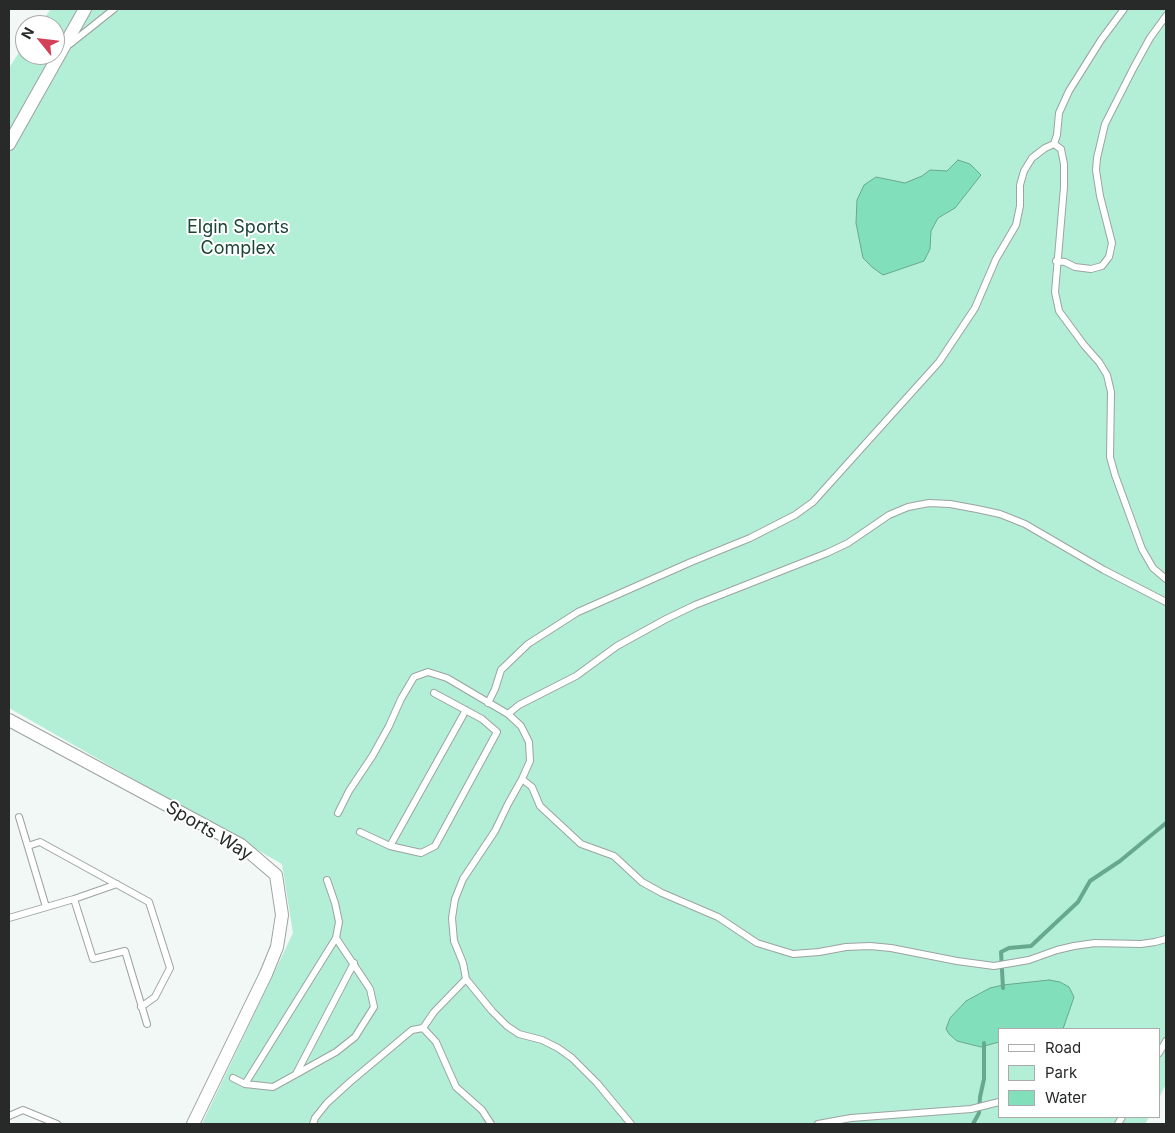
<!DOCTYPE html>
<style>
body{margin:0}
#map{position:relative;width:1175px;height:1133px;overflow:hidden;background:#f2f8f5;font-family:Inter,sans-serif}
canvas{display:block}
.frame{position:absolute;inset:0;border:10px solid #272a29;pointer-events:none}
.legend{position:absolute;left:998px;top:1028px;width:162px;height:90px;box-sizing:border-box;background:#fff;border:1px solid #a9aaa9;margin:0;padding:6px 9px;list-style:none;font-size:15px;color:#272a29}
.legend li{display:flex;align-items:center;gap:10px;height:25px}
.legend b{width:25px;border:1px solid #a9aaa9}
.north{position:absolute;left:15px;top:15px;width:50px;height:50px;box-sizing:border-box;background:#fff;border:1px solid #a9aaa9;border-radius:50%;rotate:299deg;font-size:14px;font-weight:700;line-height:20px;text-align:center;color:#272a29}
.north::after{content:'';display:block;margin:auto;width:18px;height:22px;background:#d24157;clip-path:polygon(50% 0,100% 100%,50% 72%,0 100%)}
</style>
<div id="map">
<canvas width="1175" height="1133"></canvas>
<div class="frame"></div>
<ul class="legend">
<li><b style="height:6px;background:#fff"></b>Road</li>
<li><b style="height:14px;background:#b2efd6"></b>Park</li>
<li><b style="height:14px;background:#82dfbb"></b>Water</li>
</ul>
<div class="north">N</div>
</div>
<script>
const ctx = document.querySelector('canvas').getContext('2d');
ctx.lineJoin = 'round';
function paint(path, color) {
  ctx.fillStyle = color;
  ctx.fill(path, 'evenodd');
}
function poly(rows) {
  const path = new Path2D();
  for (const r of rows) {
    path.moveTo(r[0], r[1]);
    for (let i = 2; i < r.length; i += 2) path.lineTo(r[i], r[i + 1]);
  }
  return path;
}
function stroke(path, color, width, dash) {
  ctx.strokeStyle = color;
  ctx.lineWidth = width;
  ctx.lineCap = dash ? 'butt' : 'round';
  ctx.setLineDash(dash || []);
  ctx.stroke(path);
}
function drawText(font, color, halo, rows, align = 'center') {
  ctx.font = font + ' Inter,sans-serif';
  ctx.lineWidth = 4;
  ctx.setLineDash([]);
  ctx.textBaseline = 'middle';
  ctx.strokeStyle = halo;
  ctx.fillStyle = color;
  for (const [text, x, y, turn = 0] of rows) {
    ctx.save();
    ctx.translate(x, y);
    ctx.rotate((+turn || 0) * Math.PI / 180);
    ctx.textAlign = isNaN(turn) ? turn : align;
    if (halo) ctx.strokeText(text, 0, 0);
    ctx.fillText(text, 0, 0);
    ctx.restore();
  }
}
paint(poly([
 [51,9,1166,9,1166,1084,1159,1098,1159,1029,999,1029,999,1117,1149,1117,1145,1124,202,1124,293,933,282,864,9,708,9,68,25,43,25,55,55,55,55,25,39,25]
]), '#b2efd6');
const water = poly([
 [958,160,970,164,981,175,955,208,938,218,931,231,930,249,924,261,883,275,872,267,863,258,856,223,857,200,864,185,876,177,905,183,922,176,930,170,947,171,958,160],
 [1049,980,1060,982,1069,987,1074,997,1063,1029,999,1029,999,1042,981,1047,957,1041,949,1034,946,1029,950,1018,966,1001,990,988,1003,985,1049,980]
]);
paint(water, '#82dfbb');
stroke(water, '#67a98f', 1);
stroke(poly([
 [1003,988,1001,952,1009,948,1031,946,1078,902,1090,881,1120,861,1166,823],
 [973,1124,979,1113,980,1097,984,1079,984,1043]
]), '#67a98f', 4);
const lane = poly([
 [70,44,114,9],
 [1054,144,1057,135,1059,113,1069,91,1101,40,1124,9],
 [1056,261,1065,262,1075,267,1091,269,1102,266,1109,257,1112,243,1100,196,1096,170,1097,158,1105,124,1134,67,1150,38,1166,16],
 [488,703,495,689,501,670,528,644,578,612,691,562,750,538,795,515,813,502,939,362,975,308,996,259,1016,225,1020,206,1020,185,1024,171,1032,158,1045,148,1054,144,1061,149,1064,164,1064,187,1055,292,1059,311,1084,345,1099,362,1107,375,1111,392,1110,457,1115,475,1142,549,1153,568,1166,579],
 [508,714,519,705,576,676,617,646,666,619,695,605,827,553,848,543,889,515,908,507,929,503,950,504,977,509,1000,514,1025,524,1104,570,1166,602],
 [522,779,532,787,540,806,581,844,614,856,642,882,662,893,718,917,757,943,793,954,819,952,846,947,870,946,891,948,957,961,994,966,1029,960,1057,950,1074,946,1095,943,1141,944,1155,942,1166,939],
 [338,813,349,791,373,755,389,726,401,699,414,677,428,672,447,678,508,714,521,726,529,742,530,761,522,779,508,804,495,831,463,879,455,899,452,918,454,941,463,963,466,979,492,1011,507,1026,519,1034,542,1040,558,1048,572,1058,597,1083,631,1124],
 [19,817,46,907],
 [360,832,390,846,421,853,435,846,497,732,482,719,434,693],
 [28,846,40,842,149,902,170,968,155,997,141,1007],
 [390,846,466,710],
 [74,899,117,884],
 [9,918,74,899,93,959,125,951,147,1024],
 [423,1028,436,1042,456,1087,482,1110,491,1124],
 [1159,1053,1166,1041],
 [296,1074,354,963],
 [233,1078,245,1084,336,938,339,922,335,903,327,880],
 [245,1084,273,1087,336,1052,355,1037,374,1007,370,989,336,938],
 [9,1116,23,1110,57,1124],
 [313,1124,315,1118,327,1103,350,1082,412,1030,423,1028,434,1012,466,979],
 [818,1124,851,1118,971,1109,999,1102],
 [1118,1124,1122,1117]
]);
const street = poly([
 [9,144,85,9],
 [9,720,241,845,276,875,282,915,277,947,266,974,193,1124]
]);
stroke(lane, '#9ca3a0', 8);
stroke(street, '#9ca3a0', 14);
stroke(lane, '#fff', 6);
stroke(street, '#fff', 12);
drawText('18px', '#1c4536', '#fff', [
 ["Elgin Sports",238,228],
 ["Complex",238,249]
]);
drawText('18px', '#272a29', '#fff', [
 ["Sports Way",209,831,31]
]);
</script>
